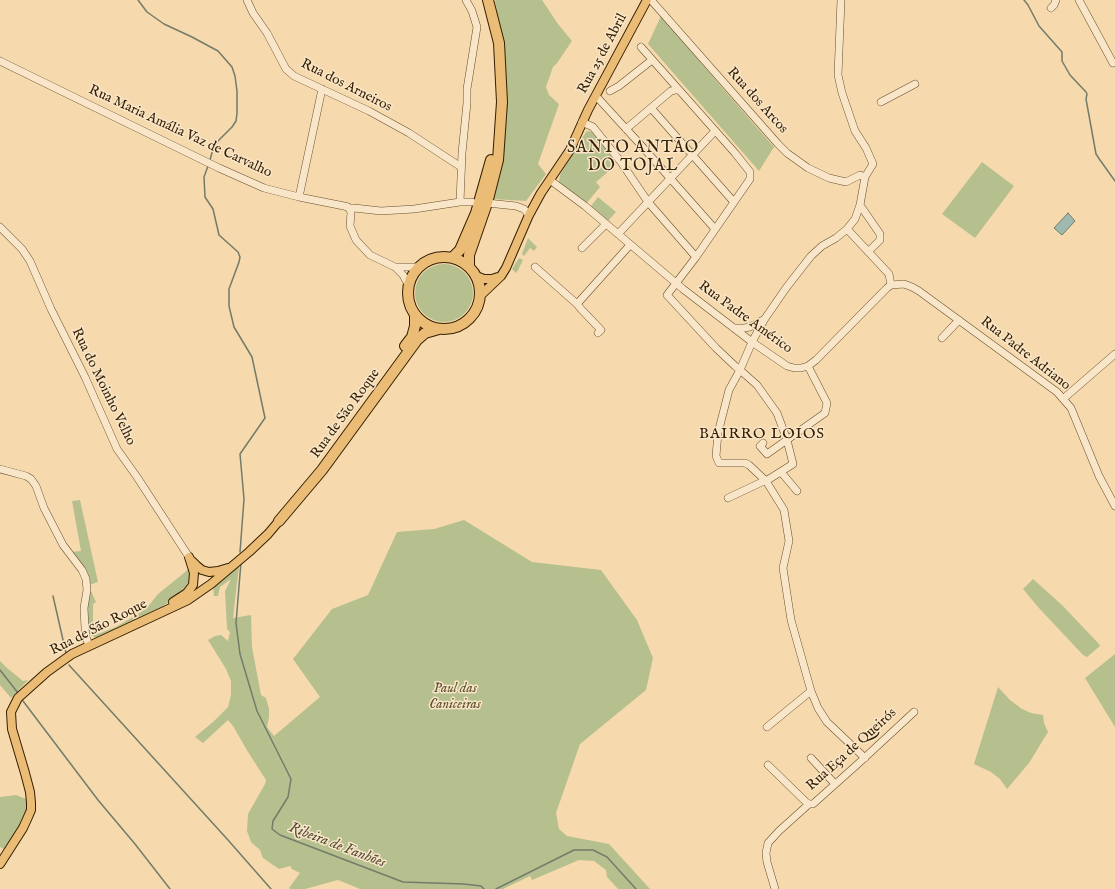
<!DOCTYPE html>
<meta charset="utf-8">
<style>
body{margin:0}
canvas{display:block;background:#f6d9ac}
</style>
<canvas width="1115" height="889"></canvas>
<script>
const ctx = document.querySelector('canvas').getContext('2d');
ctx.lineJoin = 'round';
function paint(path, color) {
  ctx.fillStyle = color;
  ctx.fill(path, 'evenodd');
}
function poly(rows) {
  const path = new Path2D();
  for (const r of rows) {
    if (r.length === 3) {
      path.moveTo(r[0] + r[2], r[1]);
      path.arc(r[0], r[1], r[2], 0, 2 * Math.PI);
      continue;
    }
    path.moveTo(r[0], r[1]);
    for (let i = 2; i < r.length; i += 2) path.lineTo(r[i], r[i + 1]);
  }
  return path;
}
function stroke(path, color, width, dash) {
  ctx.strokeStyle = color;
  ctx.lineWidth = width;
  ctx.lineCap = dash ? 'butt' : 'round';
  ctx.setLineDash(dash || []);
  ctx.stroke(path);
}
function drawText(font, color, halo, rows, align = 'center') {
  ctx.font = font + ' "IM FELL English",serif';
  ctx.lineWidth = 3;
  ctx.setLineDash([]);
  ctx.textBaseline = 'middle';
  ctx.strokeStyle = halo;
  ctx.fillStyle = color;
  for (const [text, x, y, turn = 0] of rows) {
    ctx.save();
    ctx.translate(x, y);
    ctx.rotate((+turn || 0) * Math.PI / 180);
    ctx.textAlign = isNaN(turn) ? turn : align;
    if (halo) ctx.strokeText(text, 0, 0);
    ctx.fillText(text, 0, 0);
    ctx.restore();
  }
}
paint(poly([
 [496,0,542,0,558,24,572,41,557,63,553,67,546,87,549,95,559,104,538,164,546,174,526,201,492,199,501,154,500,29,495,1],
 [661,16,718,83,774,147,759,171,648,44],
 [588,131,594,132,616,162,615,166,596,182,600,187,586,204,560,184,559,181,560,175,586,132],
 [982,162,1014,186,975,238,942,214],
 [598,197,616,212,608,221,591,206],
 [528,238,537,247,534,251,530,248,524,256,522,254],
 [519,258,523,260,519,268,519,269,516,273,512,269],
 [444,293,29],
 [80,500,98,582,92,584,89,583,86,570,71,552,81,551,72,501],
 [464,520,532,562,601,570,637,620,653,658,646,690,580,744,556,813,559,829,567,836,609,844,650,889,618,889,607,877,606,870,594,861,579,860,532,880,530,876,503,889,360,889,338,880,305,889,290,889,289,888,300,873,292,869,290,866,279,869,263,858,260,850,251,842,247,831,248,814,265,784,266,780,248,752,233,726,228,720,203,743,195,737,213,722,228,707,231,695,231,681,226,669,208,640,215,636,221,635,228,641,230,632,227,629,225,591,231,579,220,587,218,596,214,596,213,586,237,566,239,566,233,618,251,615,252,647,261,695,266,698,269,709,269,717,267,727,274,736,320,697,293,659,332,609,368,595,397,532,434,529],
 [190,568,192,574,189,586,183,593,161,607,96,638,91,635,87,628,86,615,89,593,91,591,96,602,93,604,93,632,95,635,116,627,146,609,158,594],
 [1033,579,1063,606,1099,644,1100,646,1087,657,1083,655,1038,607,1023,589],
 [1115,654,1115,727,1085,678],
 [0,661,7,668,23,681,28,680,11,698,0,685],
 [998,687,1010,700,1022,709,1031,713,1043,715,1044,723,1048,732,1029,763,1007,789,1000,779,991,772,974,764],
 [16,795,26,799,28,802,24,817,19,828,4,849,0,847,0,797]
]), '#b6c08e');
const water = poly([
 [1068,213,1075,221,1062,235,1054,228,1068,213]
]);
paint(water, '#9db9b0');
stroke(water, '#737b6a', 1);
stroke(poly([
 [138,0,147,12,164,24,192,37,218,51,232,67,235,76,237,91,237,113,236,121,232,127,219,140,213,149,210,160],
 [1024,0,1028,5,1039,26,1062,52,1062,61,1070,75,1086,92,1087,94,1086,99,1096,154,1100,160,1115,181],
 [208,166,204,177,205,197,213,209,219,235,238,252,240,257,239,262,229,289,229,306,234,327,252,357,265,418,240,454,244,499,240,552],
 [241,562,236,623,240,654,257,711,291,779,288,797,273,821,272,829,280,835,403,882,464,884,481,886,484,889],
 [53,596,66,653],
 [69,665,228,840,271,889],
 [0,670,18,693],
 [23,701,98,800,135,844,170,889],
 [496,889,574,850,593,850,607,857,636,889]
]), '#737b6a', 1.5);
const minor = poly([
 [247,0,253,13,267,33,286,69,294,76,369,111,409,133,461,167],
 [651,0,778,144,787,153,808,168,829,178,846,182,860,175,865,177],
 [1079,0,1113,63],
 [1051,8,1054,5,1056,0],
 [641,47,735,153,750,172,750,179,696,257,667,295,716,348,735,366,740,370,752,342,764,320,786,288,811,256,822,246,836,238,847,229,855,219,860,205,865,177,873,164,866,148,855,131,842,93,838,75,841,0],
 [0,61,219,168,264,188,299,197,344,206,348,207,350,210],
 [610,91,619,86,652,60],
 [596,96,639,143,715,229],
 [881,102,915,84],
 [651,108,733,201],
 [582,122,593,127,621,162,648,202,696,257],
 [626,129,671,91,675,90,679,90],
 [550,180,585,206,683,289,752,342,787,366,794,368,801,368,808,366,816,360,887,288,891,285],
 [299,197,322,89],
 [460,202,462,153,467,103,467,89,477,27,472,11,466,0],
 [487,203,516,206,524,209,529,215],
 [860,205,880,234,880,240,868,252],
 [350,210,354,208,381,211,414,209,460,202,472,202],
 [350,210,351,212,350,226,356,240,370,255,395,267,403,275,409,286],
 [0,227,22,249,30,261,51,309,85,377,117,449,137,477,189,557],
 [847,229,889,274,891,285],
 [618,234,715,131],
 [582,248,606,224],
 [395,267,419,267],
 [535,267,577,304,581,309,601,330,598,333],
 [891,285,904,284,912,287,919,291,1057,392,1071,408,1099,476,1115,506],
 [577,304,630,245],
 [734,328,744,328,750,327,763,320],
 [942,338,959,320],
 [1063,399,1115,354],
 [763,443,760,446,767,454,825,413,827,403,808,366],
 [0,469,26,476,31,479,36,486,44,508,63,545,82,570,86,579,87,590,84,608,85,628,86,637,89,646],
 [781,472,797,491],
 [766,481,793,464,787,440,777,413,757,385,740,370,729,390,718,433,716,456,719,463,745,463,749,465,766,481,784,510,789,541,783,568,791,620,811,691,818,708,827,722,865,758],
 [728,498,762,482,765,480],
 [767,727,811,691],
 [811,758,835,784],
 [768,765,806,802,809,804,813,804,860,762,914,712],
 [775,889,767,862,766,853,768,843,779,831,809,804]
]);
const major = poly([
 [476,276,484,279,492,279,498,277],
 [480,296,501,276,506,268,529,215,541,193,570,150,588,110,647,0],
 [192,561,197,566,202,570,209,572,218,571,228,568],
 [173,602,187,593,193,585,194,573,189,557],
 [0,864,23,828,28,817,31,810,31,803,30,792,25,773,12,729,11,712,18,698,47,672,72,654,188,600,211,584,249,552,268,534,279,521]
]);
const highway = poly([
 [444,293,36],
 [452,258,460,250,476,213,491,160],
 [469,267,469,255,487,203,498,160,502,102,499,43,488,0],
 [405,346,412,337,415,326,415,314],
 [279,521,322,470,417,340,425,333,439,329]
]);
stroke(minor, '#654e2c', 8);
stroke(major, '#351f01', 10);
stroke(highway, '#351f01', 12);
stroke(minor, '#f9e6c9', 7);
stroke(major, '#ebbc76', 8);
stroke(highway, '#ebbc76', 10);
drawText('14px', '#351f01', '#f9e6c9', [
 ["Rua 25 de Abril",603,54,-62],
 ["Rua dos Arneiros",346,86,27],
 ["Rua dos Arcos",757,101,48],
 ["Rua Maria Amália Vaz de Carvalho",180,132,25],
 ["Rua Padre Américo",745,318,36],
 ["Rua Padre Adriano",1025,354,38],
 ["Rua do Moinho Velho",103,387,64],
 ["Rua de São Roque",346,414,-54],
 ["Rua de São Roque",99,628,-27],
 ["Rua Eça de Queirós",852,750,-42]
]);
drawText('italic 14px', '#5c4f2b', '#f9e6c9', [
 ["Paul das",455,689],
 ["Caniceiras",455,705]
]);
ctx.letterSpacing = '1px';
drawText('15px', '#351f01', '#f9e6c9', [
 ["BAIRRO LOIOS",762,435]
]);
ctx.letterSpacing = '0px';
drawText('italic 15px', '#544d36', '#f9e6c9', [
 ["Ribeira de Fanhões",337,846,21]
]);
ctx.letterSpacing = '1px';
drawText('16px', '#351f01', '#f9e6c9', [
 ["SANTO ANTÃO",633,149],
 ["DO TOJAL",633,167]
]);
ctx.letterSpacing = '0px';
</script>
